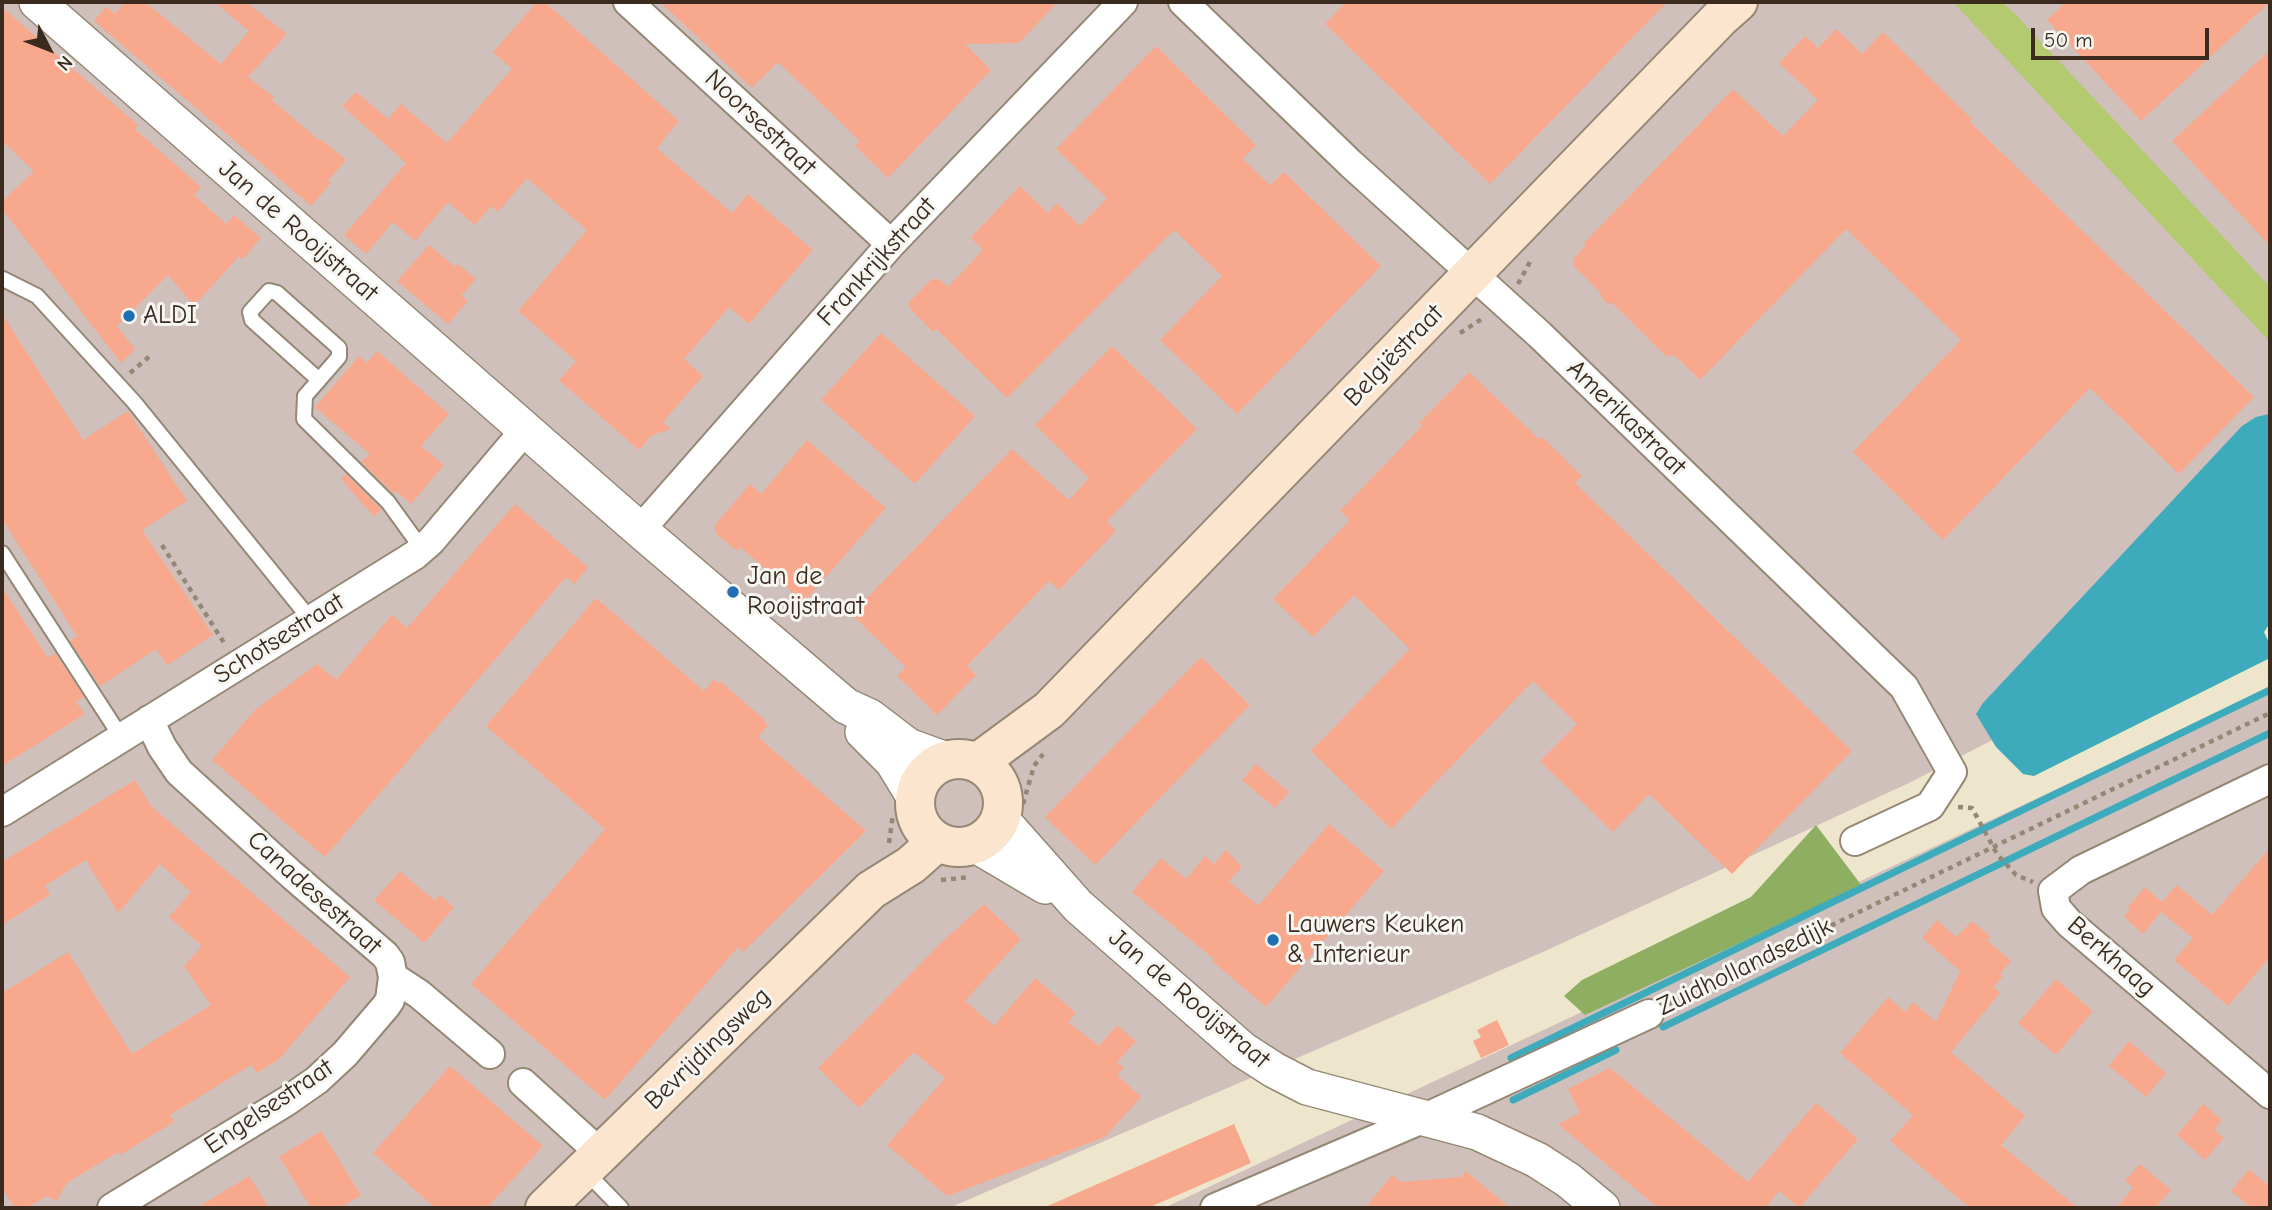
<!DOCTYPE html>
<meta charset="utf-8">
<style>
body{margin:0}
#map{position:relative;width:2272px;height:1210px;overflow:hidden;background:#ede6cc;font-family:"Comic Neue",sans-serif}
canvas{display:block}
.frame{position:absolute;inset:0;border:4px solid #3b2a1e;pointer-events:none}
.north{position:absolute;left:14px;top:14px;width:70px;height:70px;-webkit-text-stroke:5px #f6f6f2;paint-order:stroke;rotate:132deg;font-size:19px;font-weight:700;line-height:28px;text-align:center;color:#3b2a1e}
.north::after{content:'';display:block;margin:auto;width:24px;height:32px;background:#3b2a1e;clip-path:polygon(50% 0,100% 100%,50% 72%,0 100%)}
.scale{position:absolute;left:2031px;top:28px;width:178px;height:32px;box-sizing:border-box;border:4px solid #3b2a1e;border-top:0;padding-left:9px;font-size:21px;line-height:24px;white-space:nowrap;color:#3b2a1e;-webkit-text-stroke:5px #f6f6f2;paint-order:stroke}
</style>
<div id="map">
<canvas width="2272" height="1210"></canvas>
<div class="frame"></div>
<div class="north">N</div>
<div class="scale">50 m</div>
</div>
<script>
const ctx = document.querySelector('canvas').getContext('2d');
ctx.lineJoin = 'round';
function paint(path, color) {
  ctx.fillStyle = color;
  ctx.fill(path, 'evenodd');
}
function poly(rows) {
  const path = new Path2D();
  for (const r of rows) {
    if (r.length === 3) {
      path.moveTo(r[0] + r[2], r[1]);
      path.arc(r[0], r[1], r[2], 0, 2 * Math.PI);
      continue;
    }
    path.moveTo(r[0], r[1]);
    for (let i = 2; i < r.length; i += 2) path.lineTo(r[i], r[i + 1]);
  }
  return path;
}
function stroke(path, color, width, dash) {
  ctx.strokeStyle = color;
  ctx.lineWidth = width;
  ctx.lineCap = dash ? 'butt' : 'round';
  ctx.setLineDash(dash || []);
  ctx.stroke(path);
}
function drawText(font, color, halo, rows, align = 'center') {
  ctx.font = font + ' "Comic Neue",sans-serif';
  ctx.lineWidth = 6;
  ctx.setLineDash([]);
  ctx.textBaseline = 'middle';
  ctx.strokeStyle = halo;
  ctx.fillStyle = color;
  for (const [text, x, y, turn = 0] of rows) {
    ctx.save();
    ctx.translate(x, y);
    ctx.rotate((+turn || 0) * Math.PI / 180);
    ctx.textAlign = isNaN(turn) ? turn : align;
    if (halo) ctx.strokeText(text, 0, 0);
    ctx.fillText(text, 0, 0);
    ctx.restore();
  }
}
paint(poly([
 [2,2,2270,2,2270,597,1909,783,1543,952,949,1208,2,1208],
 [2270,689,2270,1208,1164,1208]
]), '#d0c0bc');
paint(poly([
 [1953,2,2002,2,2018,17,2270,287,2270,342]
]), '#b3ca6e');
paint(poly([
 [1816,825,1862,886,1585,1015,1564,996,1582,980,1751,897]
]), '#8eae61');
paint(poly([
 [2269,414,2270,623,2264,632,2270,645,2270,658,2034,776,2023,774,1996,747,1976,714,1983,703,2242,426,2256,417]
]), '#3dabbb');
stroke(poly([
 [1663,1027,2270,733],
 [1511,1058,2270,690],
 [1513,1100,1616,1050]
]), '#3dabbb', 7);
paint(poly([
 [125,2,145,2,221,64,249,31,214,2,246,2,287,34,248,77,274,97,272,100,320,141,321,139,346,160,328,181,331,183,311,206,94,21,106,6,115,14],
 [537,2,545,2,679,121,657,148,732,213,748,194,813,250,749,324,729,307,684,359,703,376,663,422,671,429,652,435,639,450,559,380,576,361,518,311,587,230,527,178,498,212,491,206,475,225,448,202,415,241,393,222,366,254,344,235,406,163,342,106,356,92,388,119,401,104,447,143,512,69,493,52],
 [660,2,1058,2,1019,43,965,44,991,70,888,178,855,146,860,141,778,62,752,88],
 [1346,2,1667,2,1490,184,1325,24],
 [2066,2,2270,2,2141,121,2047,20],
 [2,7,138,125,135,129,201,187,194,195,226,224,234,215,261,238,243,259,239,256,194,306,168,275,117,326,135,349,121,363,2,209,2,202,34,171,2,141],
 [1836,29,1862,54,1883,32,1972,119,1970,122,2254,397,2179,474,2090,388,1943,540,1853,452,1961,340,1846,229,1700,380,1674,355,1666,356,1612,303,1607,303,1601,297,1600,292,1574,266,1574,258,1586,245,1584,243,1733,89,1783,136,1818,100,1779,63,1805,36,1818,48],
 [1156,46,1256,145,1243,159,1270,185,1284,172,1381,266,1237,414,1160,340,1222,276,1174,230,1007,398,936,329,933,332,910,309,909,302,932,279,939,279,948,287,983,250,972,239,972,236,1020,186,1048,213,1057,203,1080,226,1107,198,1056,149],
 [2270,50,2270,246,2172,141],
 [429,245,455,267,458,264,476,279,461,296,468,301,448,324,397,281],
 [2,314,83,440,128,411,187,501,142,530,213,635,167,665,156,649,100,686,70,641,77,636,2,519],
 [881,333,975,416,915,484,821,400],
 [1112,346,1197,429,1107,521,1116,531,1059,590,1049,581,967,666,976,675,937,715,897,676,906,667,851,614,1012,449,1069,500,1089,478,1035,425],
 [377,351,449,414,421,446,444,465,411,504,396,491,394,494,361,462,370,454,315,407,359,356,367,363],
 [1469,372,1539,439,1542,437,1582,476,1575,483,1852,751,1732,874,1649,794,1613,832,1540,761,1577,724,1533,681,1391,829,1311,751,1410,649,1354,595,1313,637,1273,599,1350,520,1340,511,1422,426,1419,423],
 [807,440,886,508,804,602,740,547,737,551,715,533,715,525,750,484,761,494],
 [346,474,381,509,374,517,341,479],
 [515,504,588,567,575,584,566,577,325,857,212,760,255,710,317,664,336,680,392,615,407,628],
 [2,587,48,658,55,653,84,697,76,702,85,714,2,766],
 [596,598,704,691,714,679,718,683,720,681,765,720,764,722,768,725,758,737,866,831,743,952,738,947,605,1100,471,984,605,829,486,726],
 [1201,657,1250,705,1095,865,1045,817],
 [1256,764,1289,792,1275,808,1242,780],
 [135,780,151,806,350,977,279,1059,257,1073,251,1065,170,1115,174,1122,120,1155,118,1152,67,1183,56,1201,47,1196,27,1208,15,1208,2,1188,2,993,68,952,132,1054,211,1005,184,966,202,946,169,917,191,892,160,864,118,913,86,860,45,886,50,895,2,925,2,862],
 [1329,824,1384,871,1266,1007,1212,961,1214,959,1132,892,1161,858,1186,879,1205,856,1214,864,1226,850,1242,867,1229,881,1258,906],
 [2270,848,2270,957,2228,1006,2174,960,2193,938,2161,912,2143,934,2124,917,2130,909,2128,907,2145,887,2162,902,2177,885,2212,915],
 [400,871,435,901,440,895,454,907,424,943,374,900],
 [984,904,1021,939,965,1001,994,1026,1035,978,1076,1013,1068,1022,1099,1046,1117,1025,1136,1041,1117,1062,1124,1068,1117,1075,1141,1097,1105,1137,947,1196,887,1145,945,1078,914,1052,859,1108,818,1068,942,942],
 [1937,920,1956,937,1972,921,1990,936,1987,940,2011,961,2000,974,2003,976,1994,987,2000,993,1951,1052,2025,1116,2001,1145,2078,1208,1970,1208,1890,1141,1913,1115,1840,1053,1888,997,1905,1012,1913,1002,1936,1022,1960,971,1922,938],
 [2056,979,2093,1011,2056,1055,2018,1023],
 [1497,1020,1509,1045,1481,1058,1473,1041,1481,1037,1477,1030],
 [2129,1041,2166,1073,2146,1097,2109,1066],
 [450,1066,543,1146,487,1208,435,1208,373,1153],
 [1610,1068,1748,1182,1816,1103,1858,1139,1799,1208,1779,1191,1766,1208,1658,1208,1558,1124,1580,1113,1568,1089],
 [2203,1104,2222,1120,2214,1130,2224,1138,2205,1160,2177,1135],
 [1234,1124,1251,1163,1148,1208,1043,1208],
 [321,1131,361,1195,340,1208,311,1208,279,1157],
 [2140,1164,2171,1190,2155,1208,2116,1208,2133,1188,2125,1181],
 [2249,1169,2270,1187,2270,1208,2252,1208,2231,1191],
 [1466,1171,1510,1208,1365,1208,1392,1175,1401,1182,1461,1177],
 [249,1176,269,1208,197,1208]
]), '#f8a98d');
const service = poly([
 [3,279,37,296,134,402,310,619],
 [319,380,252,320,250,312,269,291,277,293,339,348,339,357,319,380,305,396,304,419,388,502,422,549],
 [2,553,121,737],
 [585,1171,621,1208]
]);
const minor = poly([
 [628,2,891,244],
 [1183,2,1351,164,1540,335,1904,687,1952,772,1930,806,1855,841],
 [640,530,891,244,1123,2],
 [2270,779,2081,870,2053,891,2056,908,2069,923,2270,1094],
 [2,812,415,555,431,541,525,430],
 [393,977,419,994,490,1054],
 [523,1083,600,1153],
 [112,1208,287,1101,317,1080,345,1054,386,1006,390,1000,393,977,390,962,385,955,292,875,179,772,162,747,149,720],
 [1215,1208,1427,1117,1649,1014]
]);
const tertiary = poly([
 [37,2,640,530,846,706,870,717,908,746,949,761],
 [863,732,893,762,915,798],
 [1000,818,1078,906,1243,1050,1274,1070,1307,1087,1477,1132,1537,1160,1568,1180,1602,1208],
 [974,844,1045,886]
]);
const secondary = poly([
 [959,803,44],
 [977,763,1049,710,1721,17,1738,2],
 [545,1208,871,890,911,865,937,842]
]);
stroke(service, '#948875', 18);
stroke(minor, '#948875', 32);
stroke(tertiary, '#948875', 38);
stroke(secondary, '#948875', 42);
stroke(poly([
 [1518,284,1532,258],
 [1460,333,1485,317],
 [130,373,151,355],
 [162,545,226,646],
 [1023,804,1034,766,1043,754],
 [1958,807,1972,808,1997,854,2016,875,2033,882],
 [889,843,893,814],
 [941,880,971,877],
 [1669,1004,2270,713]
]), '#948875', 4.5, [5, 5]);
stroke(service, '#fff', 14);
stroke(minor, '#fff', 28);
stroke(tertiary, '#fff', 35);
stroke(secondary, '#fbe5cf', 38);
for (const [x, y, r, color] of [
 [129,316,7,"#1f6fb2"],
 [733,592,7,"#1f6fb2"],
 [1273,940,7,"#1f6fb2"]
]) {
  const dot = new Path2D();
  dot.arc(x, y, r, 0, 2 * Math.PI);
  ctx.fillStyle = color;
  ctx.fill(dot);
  stroke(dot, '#f6f6f2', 2.5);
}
drawText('26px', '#3b2a1e', '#f6f6f2', [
 ["Noorsestraat",760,123,43],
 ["Jan de Rooijstraat",298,231,41],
 ["Frankrijkstraat",877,262,-48],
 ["Belgiëstraat",1394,356,-46],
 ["Amerikastraat",1626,418,44],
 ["Schotsestraat",279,639,-32],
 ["Canadesestraat",314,893,42],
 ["Berkhaag",2111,957,41],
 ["Zuidhollandsedijk",1745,967,-26],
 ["Jan de Rooijstraat",1189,999,40],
 ["Bevrijdingsweg",708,1049,-44],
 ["Engelsestraat",269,1107,-34]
]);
drawText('26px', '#3b2a1e', '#f6f6f2', [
 ["ALDI",143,316],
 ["Jan de",747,577],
 ["Rooijstraat",747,607],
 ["Lauwers Keuken",1287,925],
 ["& Interieur",1287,955]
], 'left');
</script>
